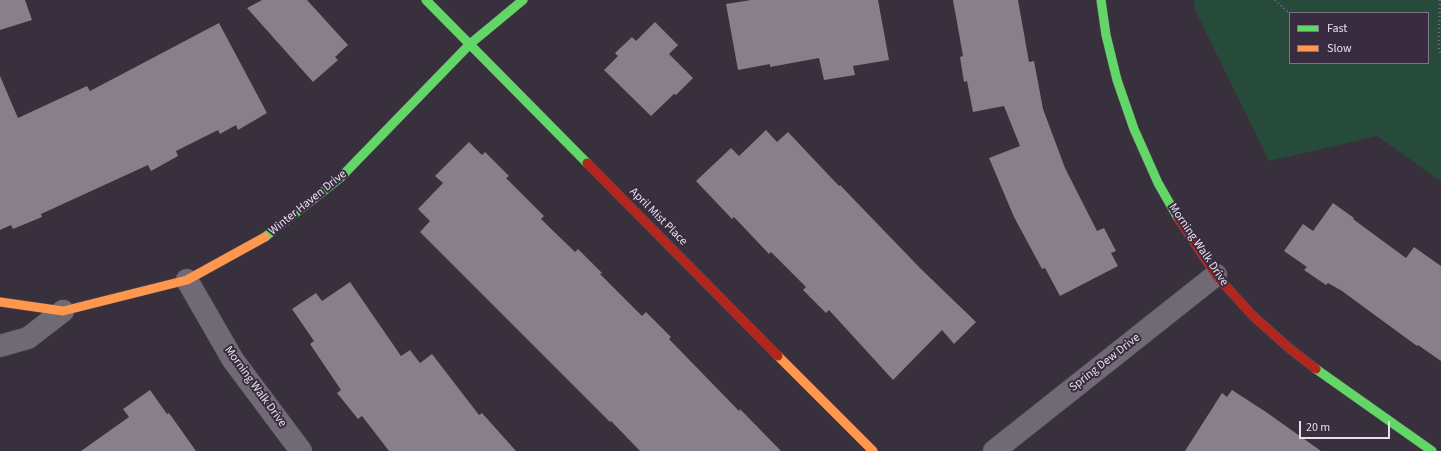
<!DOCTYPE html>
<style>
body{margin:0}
#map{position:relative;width:1441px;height:451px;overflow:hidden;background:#38303c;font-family:"Source Sans 3",sans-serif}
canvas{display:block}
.legend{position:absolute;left:1289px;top:12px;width:140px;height:52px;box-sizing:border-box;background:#392c40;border:1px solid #7f7485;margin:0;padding:5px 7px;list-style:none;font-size:12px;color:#e7dfec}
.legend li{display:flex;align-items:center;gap:8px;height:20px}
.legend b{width:20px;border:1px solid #7f7485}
.scale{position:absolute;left:1299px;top:421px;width:91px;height:18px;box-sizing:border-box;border:2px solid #e7dfec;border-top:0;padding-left:5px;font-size:12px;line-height:14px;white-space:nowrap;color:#e7dfec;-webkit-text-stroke:3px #392c40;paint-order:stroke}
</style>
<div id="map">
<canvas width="1441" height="451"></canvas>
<ul class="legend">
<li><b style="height:5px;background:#63d668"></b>Fast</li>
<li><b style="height:5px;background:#ff974d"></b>Slow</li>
</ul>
<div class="scale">20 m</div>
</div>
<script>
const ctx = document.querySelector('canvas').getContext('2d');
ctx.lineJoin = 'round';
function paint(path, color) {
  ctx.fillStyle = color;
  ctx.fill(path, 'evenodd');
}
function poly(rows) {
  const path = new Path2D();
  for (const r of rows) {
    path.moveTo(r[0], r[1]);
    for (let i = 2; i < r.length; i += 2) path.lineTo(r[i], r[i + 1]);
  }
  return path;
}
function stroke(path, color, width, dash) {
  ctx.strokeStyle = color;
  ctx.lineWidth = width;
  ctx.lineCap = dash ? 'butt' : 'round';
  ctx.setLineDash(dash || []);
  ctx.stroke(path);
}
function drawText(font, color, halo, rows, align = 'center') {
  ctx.font = font + ' "Source Sans 3",sans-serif';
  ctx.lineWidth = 4;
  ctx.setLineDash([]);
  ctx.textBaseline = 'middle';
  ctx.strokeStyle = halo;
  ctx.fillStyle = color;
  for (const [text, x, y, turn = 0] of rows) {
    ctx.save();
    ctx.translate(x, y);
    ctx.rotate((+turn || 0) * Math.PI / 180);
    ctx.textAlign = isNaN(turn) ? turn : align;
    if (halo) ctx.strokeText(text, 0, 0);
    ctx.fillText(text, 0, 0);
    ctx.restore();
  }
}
paint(poly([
 [1194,0,1441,0,1441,181,1377,136,1269,161,1195,10],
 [1290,13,1428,13,1428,63,1290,63]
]), '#274b3a');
paint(poly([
 [0,0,25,0,32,20,0,30],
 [262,0,307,0,348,45,335,57,338,60,313,82,247,8],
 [751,0,878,0,889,60,853,66,855,75,824,80,819,58,770,67,770,64,738,70,726,4],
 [953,0,1018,0,1029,62,1034,61,1043,109,1065,168,1097,231,1104,228,1116,251,1111,253,1118,266,1060,296,1045,268,1042,269,1014,217,989,158,1020,146,1004,106,973,112,967,81,964,82,960,57,963,56],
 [655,22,678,45,669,54,693,78,676,95,674,94,651,116,604,70,618,56,615,53,632,37,636,41],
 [219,23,267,113,238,130,236,125,220,134,218,130,176,151,178,156,151,171,148,165,41,214,42,217,13,229,11,225,0,230,0,76,18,118,87,86,90,91],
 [766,130,777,142,788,132,839,186,840,185,920,268,976,322,954,344,942,330,893,380,829,310,826,313,803,290,806,287,771,252,769,254,734,217,732,219,696,181,731,148,739,156],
 [469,142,482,155,485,152,509,176,506,178,544,216,541,219,575,252,578,249,602,273,600,274,642,316,646,312,671,337,669,339,739,411,740,409,781,451,640,451,611,421,610,422,420,232,430,221,418,209,443,183,435,176],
 [1333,203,1354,218,1353,219,1406,258,1414,247,1441,266,1441,361,1418,345,1417,346,1342,291,1328,283,1326,285,1304,270,1307,267,1284,251,1303,224,1313,231],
 [350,282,401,356,410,350,420,363,432,354,479,415,482,413,516,451,389,451,362,416,358,419,337,393,341,390,310,344,314,341,292,309,316,293,322,301],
 [150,390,167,414,169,413,196,451,81,451,129,417,123,409],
 [1232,390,1266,412,1321,451,1185,451,1222,393,1227,397]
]), '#877f89');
const street = poly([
 [187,280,233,360,301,451],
 [0,346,28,338,63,311],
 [994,451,1216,275]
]);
const fast = poly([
 [426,0,587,163],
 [1101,0,1106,35,1117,80,1134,129,1158,183,1178,218],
 [265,237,340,178,470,44,523,0],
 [1316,369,1432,451]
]);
const slow = poly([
 [0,302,63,311,187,280,265,237],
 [778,356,873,451]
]);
const jam = poly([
 [587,163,778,356],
 [1178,218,1216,275,1252,315,1289,348,1316,369]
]);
stroke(street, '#544d57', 23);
stroke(fast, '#544d57', 10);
stroke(slow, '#544d57', 10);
stroke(jam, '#544d57', 10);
stroke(poly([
 [1275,0,1290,14],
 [1440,0,1439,31,1439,51,1441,53]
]), '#746d76', 2.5, [1, 3]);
stroke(street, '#6f6a73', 22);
stroke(fast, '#63d668', 9);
stroke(slow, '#ff974d', 9);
stroke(jam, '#b3261e', 9);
drawText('12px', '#e7dfec', '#392c40', [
 ["Winter Haven Drive",308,203,-39],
 ["April Mist Place",658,217,45],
 ["Morning Walk Drive",1198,245,56],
 ["Spring Dew Drive",1105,363,-38],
 ["Morning Walk Drive",255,387,54]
]);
</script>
